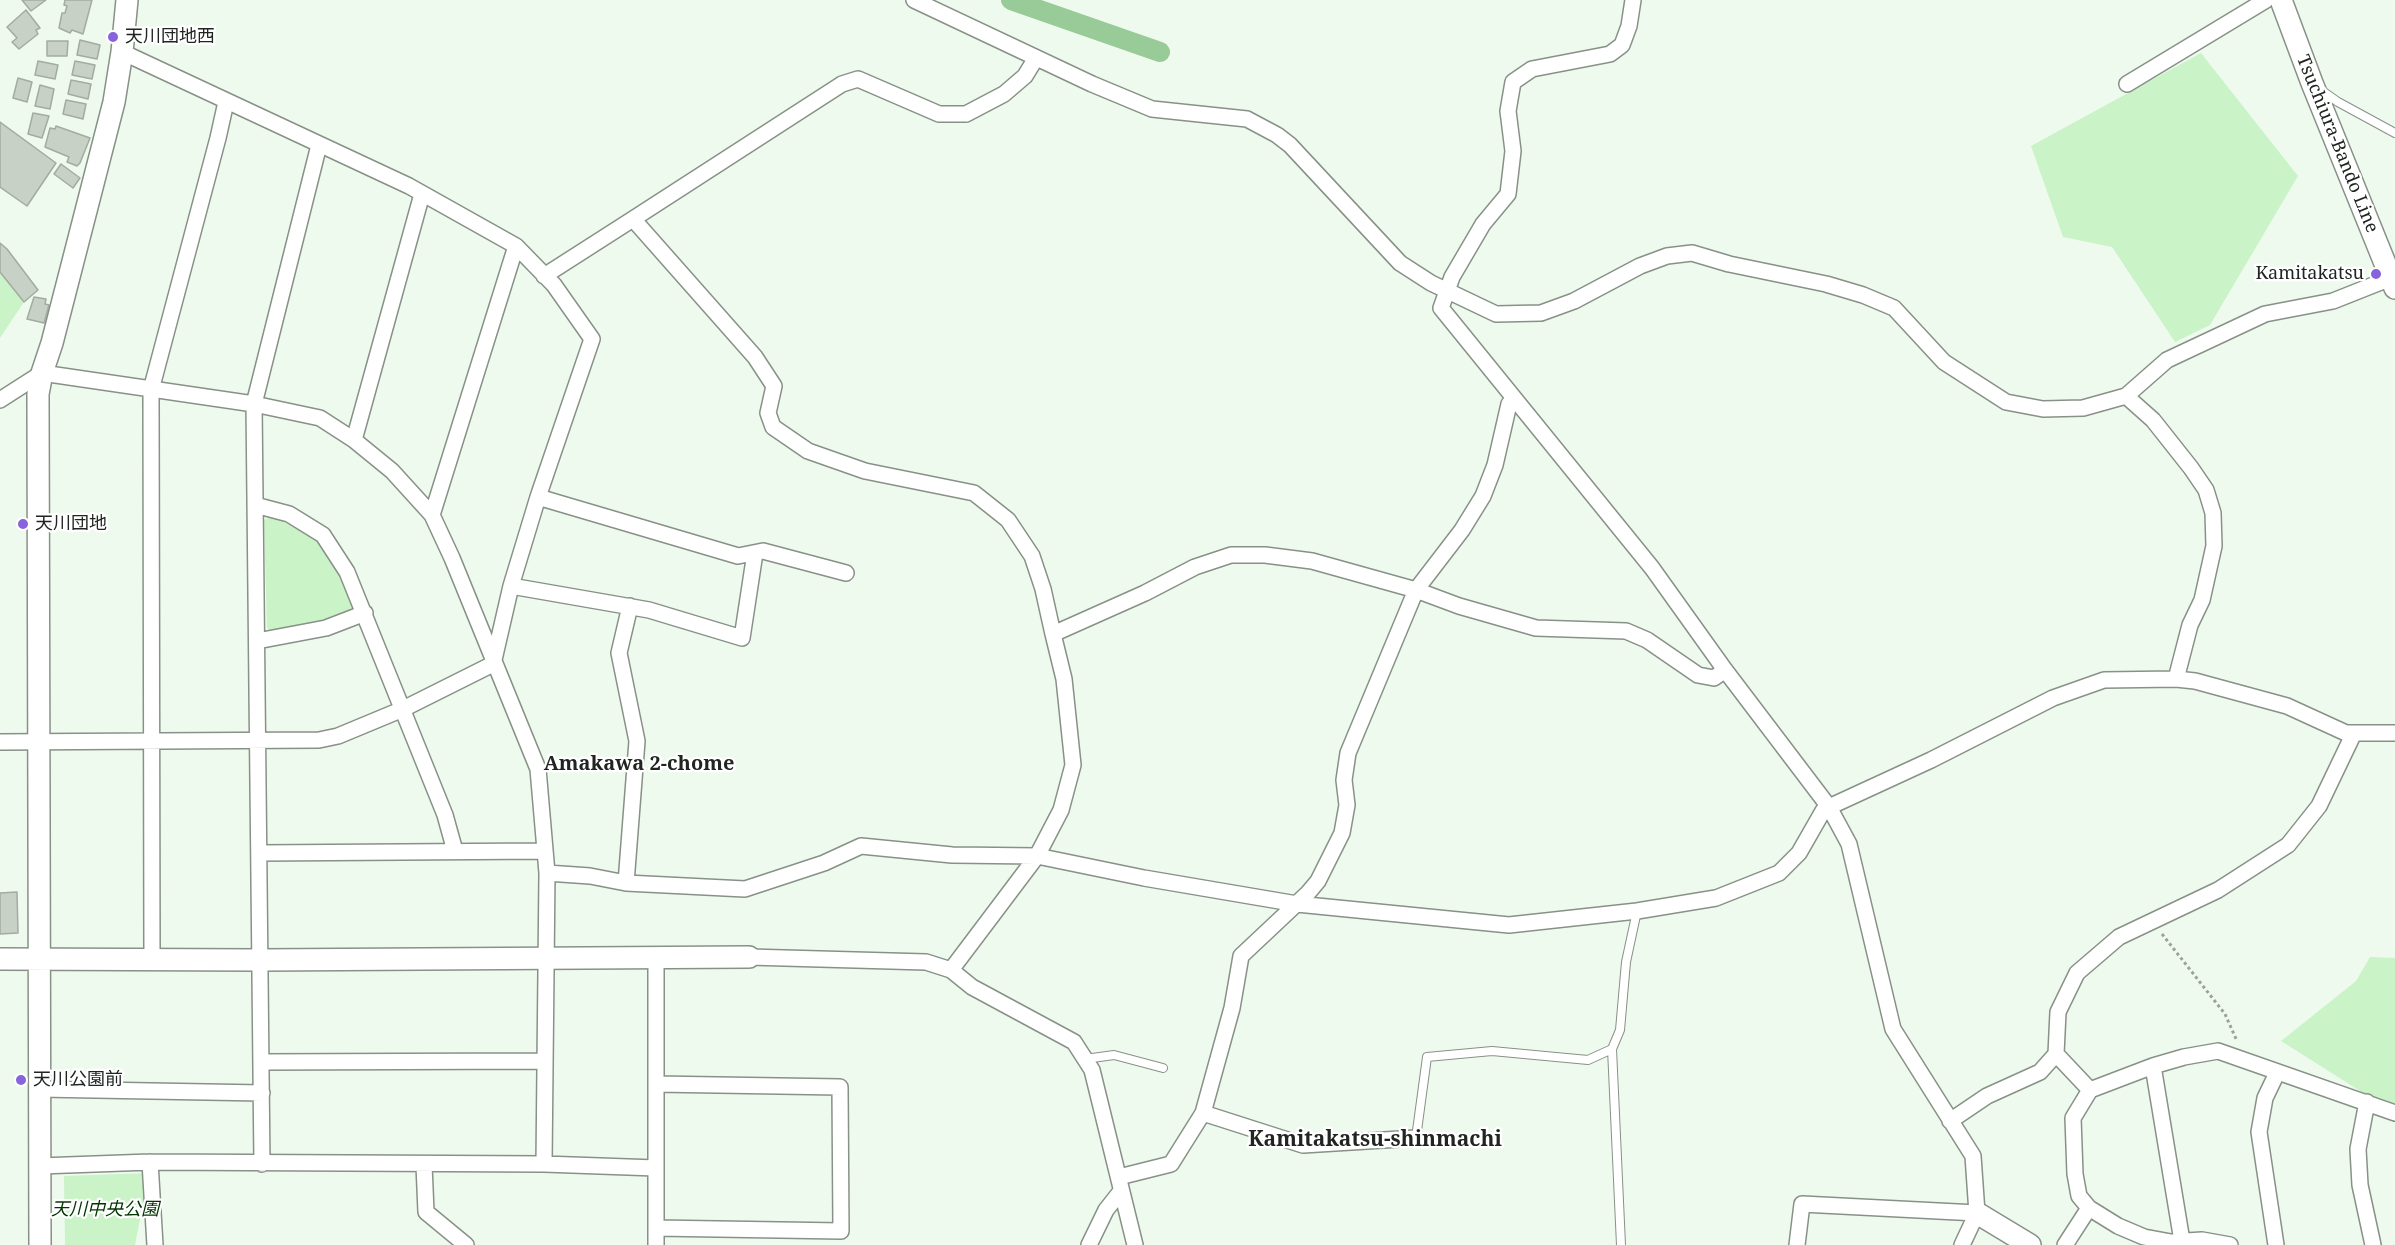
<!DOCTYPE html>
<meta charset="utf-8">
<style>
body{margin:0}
canvas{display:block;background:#effaee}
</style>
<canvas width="2395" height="1245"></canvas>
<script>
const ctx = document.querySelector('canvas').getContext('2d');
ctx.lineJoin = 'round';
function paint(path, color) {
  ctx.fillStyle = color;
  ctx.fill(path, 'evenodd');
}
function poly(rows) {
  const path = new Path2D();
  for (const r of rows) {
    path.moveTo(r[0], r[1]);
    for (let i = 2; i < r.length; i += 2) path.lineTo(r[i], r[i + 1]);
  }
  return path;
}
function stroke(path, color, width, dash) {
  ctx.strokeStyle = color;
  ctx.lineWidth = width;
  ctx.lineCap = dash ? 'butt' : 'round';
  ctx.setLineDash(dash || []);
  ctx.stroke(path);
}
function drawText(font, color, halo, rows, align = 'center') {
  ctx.font = font + ' "Noto Serif","Noto Sans JP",serif';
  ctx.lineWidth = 4.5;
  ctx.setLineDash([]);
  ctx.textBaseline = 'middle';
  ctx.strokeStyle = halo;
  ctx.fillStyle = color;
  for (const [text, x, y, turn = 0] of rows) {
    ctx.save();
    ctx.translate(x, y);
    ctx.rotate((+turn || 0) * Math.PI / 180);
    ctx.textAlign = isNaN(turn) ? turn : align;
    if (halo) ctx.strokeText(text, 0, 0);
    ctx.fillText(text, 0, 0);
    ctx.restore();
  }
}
paint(poly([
 [2201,53,2298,176,2210,325,2175,342,2112,247,2063,237,2031,146],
 [0,272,24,302,0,338],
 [272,516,316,539,335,563,351,590,352,612,322,623,274,633,267,628,264,520],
 [2370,957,2395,958,2395,1107,2368,1096,2281,1041,2356,981],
 [149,1173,135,1245,65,1245,64,1176]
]), '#caf3c8');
stroke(poly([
 [1011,0,1160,52]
]), '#98cb97', 20);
const building = poly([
 [22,0,46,0,31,11,22,0],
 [65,0,92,0,83,34,72,30,70,33,59,28,62,13,65,13,67,6,64,5,65,0],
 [26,10,40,28,36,30,38,34,19,49,12,42,17,38,7,27,26,10],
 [80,40,100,45,97,59,77,55,80,40],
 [47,41,68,41,67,56,47,56,47,41],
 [38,61,58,65,55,79,35,75,38,61],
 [75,61,95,65,92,79,72,75,75,61],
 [18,78,32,82,27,102,13,98,18,78],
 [71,80,91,84,88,99,68,94,71,80],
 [40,85,54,89,50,109,35,106,40,85],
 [66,100,86,104,83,119,63,114,66,100],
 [33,113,49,116,42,138,28,134,33,113],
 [0,122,56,163,27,206,0,187,0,122],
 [56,126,90,138,80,163,77,166,67,162,69,157,45,147,50,128,55,129,56,126],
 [61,164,80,178,73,188,54,174,61,164],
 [0,243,7,249,38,290,24,302,0,272,0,243],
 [34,297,46,299,45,304,49,305,44,323,27,319,34,297],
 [17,892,18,933,0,934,0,893,17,892]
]);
paint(building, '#c7d1c6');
stroke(building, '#a2aca1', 1.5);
const lane = poly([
 [2321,90,2338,102,2395,133],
 [1612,1049,1621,1245],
 [1085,1059,1114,1055,1163,1068],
 [1416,1138,1427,1057,1492,1051,1588,1060,1612,1049,1620,1030,1626,962,1637,911]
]);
const street = poly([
 [914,0,1092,84,1152,109,1247,119,1277,135,1290,145,1400,263,1431,283,1496,314,1541,313,1574,301,1640,266,1667,256,1692,253,1729,264,1826,284,1863,295,1894,308,1944,362,2006,402,2043,409,2083,408,2126,396,2167,360,2265,314,2333,301,2391,278,2394,270],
 [1633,0,1629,26,1622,45,1610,54,1532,69,1513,82,1508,111,1513,151,1508,194,1483,224,1452,277,1441,308,1652,568,1725,670,1829,807,1849,844,1893,1029,1973,1156,1977,1213,1962,1245],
 [2127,84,2266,0],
 [633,219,842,84,858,79,939,114,966,114,1004,94,1025,76,1036,58],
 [544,276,633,219,755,357,774,386,768,413,773,427,808,451,865,471,974,493,1008,520,1032,556,1043,589,1053,634],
 [2126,396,2153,420,2191,468,2206,490,2213,513,2214,546,2202,600,2190,625,2176,679],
 [0,400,42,373,254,404,320,418,354,440,392,471,432,515,452,558,538,769,547,873,544,1164,150,1162,40,1166],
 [354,440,422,194],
 [538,497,738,556,763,551,846,573],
 [255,505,289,514,323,535,347,572,445,815,455,851],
 [432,515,516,246],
 [511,586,649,610,742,638,755,553],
 [257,641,326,628,365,613],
 [0,742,319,740,338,736,403,709,493,664,511,586,538,497,592,339,554,285,516,246,409,186,122,52],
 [260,853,545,851],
 [547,873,590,876,626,883,745,889,824,863,861,846,952,855,1037,856,1061,810,1073,765,1064,679,1053,634,1145,593,1195,567,1231,555,1265,555,1312,561,1416,590,1459,606,1536,628,1626,631,1647,640,1698,675,1714,678,1725,670],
 [626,883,637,741,619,653,630,606],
 [749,957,926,962,951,970,972,987,1074,1042,1092,1070,1135,1245],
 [152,960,151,390,218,138,226,102],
 [951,970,1037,856,1144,878,1297,904,1509,925,1637,911,1716,898,1779,873,1799,853,1823,811,1829,807,1931,760,2053,698,2104,680,2176,679,2195,681,2287,706,2346,733,2395,733],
 [2056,1054,2090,1090],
 [262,1062,544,1061],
 [2153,1066,2182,1241],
 [40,1089,262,1093],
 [2367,1102,2358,1149,2360,1185,2373,1245],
 [1203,1113,1303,1145,1416,1138],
 [1950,1121,1987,1096,2040,1072,2056,1054,2058,1012,2077,973,2119,937,2218,890,2288,845,2319,806,2353,735],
 [150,1162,155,1245],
 [262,1164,254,404,319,145],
 [544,1164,656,1168],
 [424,1165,426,1212,466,1245],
 [1119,1177,1171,1164,1203,1113,1232,1008,1241,956,1308,893,1318,881,1342,833,1347,805,1344,780,1348,753,1416,590,1462,530,1483,496,1495,465,1509,404,1513,399],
 [656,1228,841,1231,840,1087,656,1084],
 [656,1245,656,957],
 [1089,1245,1106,1210,1121,1191],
 [1797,1245,1802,1204,1977,1213],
 [2065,1245,2089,1208],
 [2230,1245,2202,1240,2171,1242,2144,1237,2118,1226,2089,1208,2079,1196,2075,1174,2073,1118,2090,1090,2153,1066,2184,1057,2218,1051,2395,1113],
 [2276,1245,2259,1132,2265,1098,2277,1073]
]);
const secondary = poly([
 [2281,0,2312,83,2395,288],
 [0,959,261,960,749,957],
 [1977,1213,2030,1245],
 [40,1245,38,394,42,373,52,343,114,102,122,52,127,0]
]);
stroke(lane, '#889187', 10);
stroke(street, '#889187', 18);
stroke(secondary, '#889187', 24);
stroke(poly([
 [2162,934,2225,1014,2237,1041]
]), '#9aa299', 3, [3, 3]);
stroke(lane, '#fff', 8);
stroke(street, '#fff', 15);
stroke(secondary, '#fff', 21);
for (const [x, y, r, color] of [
 [113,37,6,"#8763de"],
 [2376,274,6,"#8763de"],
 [23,524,6,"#8763de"],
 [21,1080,6,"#8763de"]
]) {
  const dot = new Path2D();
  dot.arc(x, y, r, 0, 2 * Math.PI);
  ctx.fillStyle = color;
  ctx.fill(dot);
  stroke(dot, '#fff', 2);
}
drawText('18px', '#212521', '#fff', [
 ["天川団地西",125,37],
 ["Kamitakatsu",2364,274,"right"],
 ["天川団地",35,524],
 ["天川公園前",33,1080]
], 'left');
drawText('18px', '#212521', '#fff', [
 ["Tsuchiura-Bando Line",2337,144,68]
]);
drawText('italic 18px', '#003502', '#fff', [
 ["天川中央公園",105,1210]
]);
drawText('bold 20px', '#212521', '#fff', [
 ["Amakawa 2-chome",639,764]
]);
drawText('bold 21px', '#212521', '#fff', [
 ["Kamitakatsu-shinmachi",1375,1140]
]);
</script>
